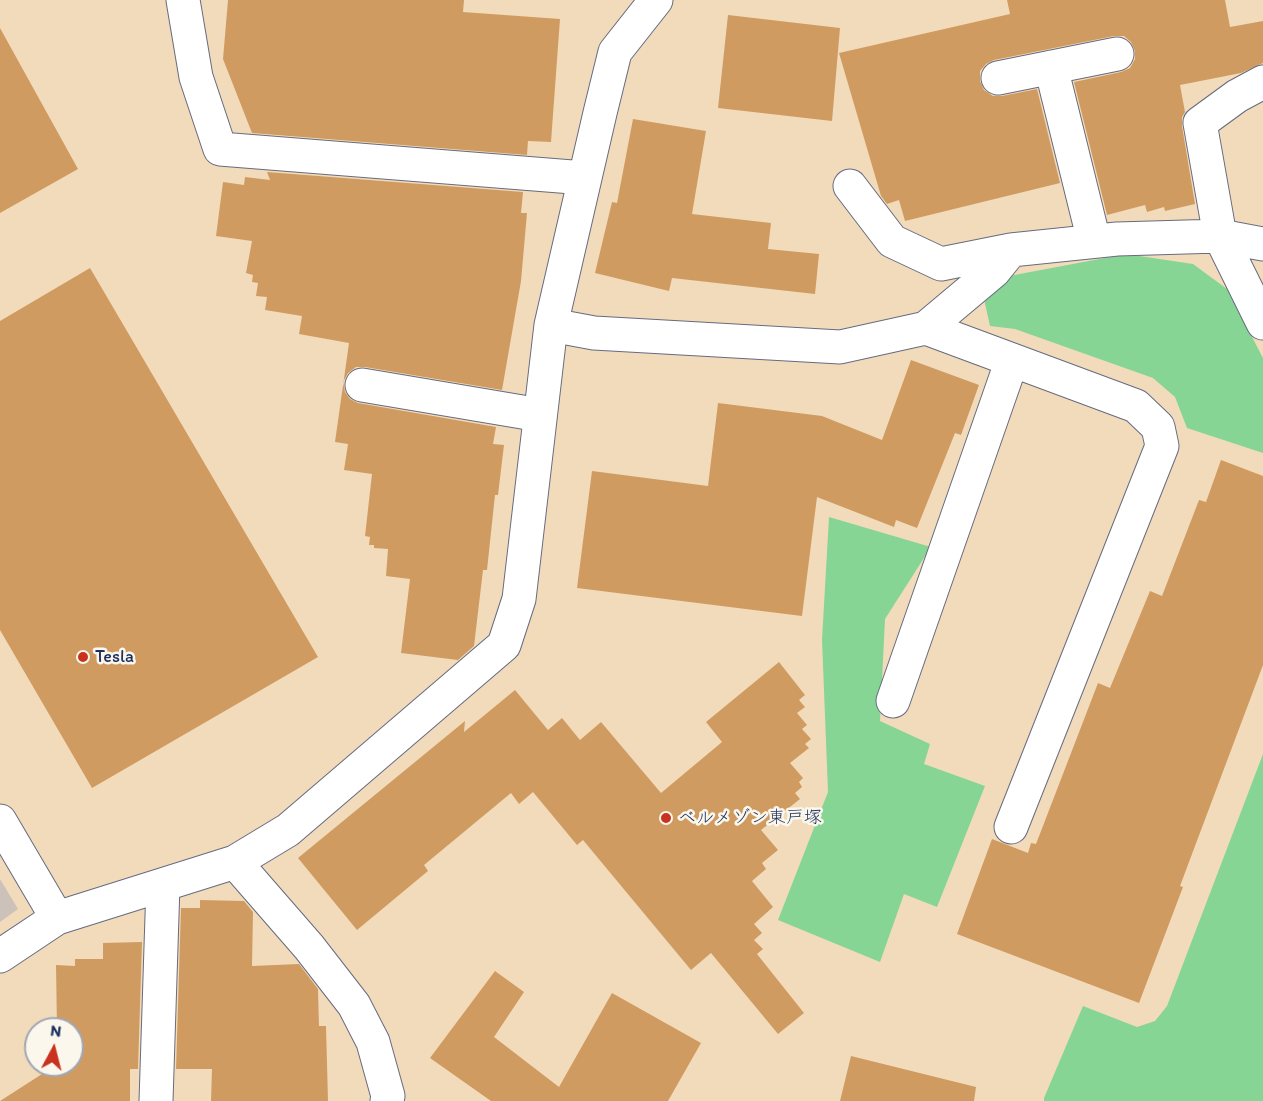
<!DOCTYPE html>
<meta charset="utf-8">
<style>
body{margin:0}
#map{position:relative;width:1263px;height:1101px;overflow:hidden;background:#f2dbbb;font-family:Itim,sans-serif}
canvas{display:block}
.north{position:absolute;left:24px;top:1017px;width:60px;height:60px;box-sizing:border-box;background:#fbf7ec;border:2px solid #a1a7b3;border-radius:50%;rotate:7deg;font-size:16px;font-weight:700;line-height:24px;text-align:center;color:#1b2f5e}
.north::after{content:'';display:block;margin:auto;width:21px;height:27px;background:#c8321e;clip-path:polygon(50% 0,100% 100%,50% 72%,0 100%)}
</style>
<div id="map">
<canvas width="1263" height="1101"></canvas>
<div class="north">N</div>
</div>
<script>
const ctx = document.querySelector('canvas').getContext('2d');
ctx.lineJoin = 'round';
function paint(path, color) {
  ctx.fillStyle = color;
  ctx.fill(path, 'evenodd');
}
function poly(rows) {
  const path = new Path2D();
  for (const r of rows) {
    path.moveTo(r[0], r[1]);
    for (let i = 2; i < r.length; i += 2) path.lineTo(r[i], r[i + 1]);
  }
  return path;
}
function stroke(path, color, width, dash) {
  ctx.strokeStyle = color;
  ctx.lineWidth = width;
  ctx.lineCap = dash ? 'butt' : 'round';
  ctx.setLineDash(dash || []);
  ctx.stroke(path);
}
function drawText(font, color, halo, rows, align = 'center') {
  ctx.font = font + ' Itim,"Klee One",sans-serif';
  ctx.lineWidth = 5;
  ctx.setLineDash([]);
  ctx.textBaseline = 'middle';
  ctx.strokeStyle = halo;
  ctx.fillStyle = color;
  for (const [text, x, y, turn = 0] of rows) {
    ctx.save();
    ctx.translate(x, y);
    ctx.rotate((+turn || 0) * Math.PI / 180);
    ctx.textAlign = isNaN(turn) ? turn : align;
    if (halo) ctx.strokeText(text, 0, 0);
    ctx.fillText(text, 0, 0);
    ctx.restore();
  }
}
paint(poly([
 [0,879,18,909,0,922]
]), '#ccc2b9');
paint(poly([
 [1126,254,1193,264,1227,289,1263,358,1263,453,1187,428,1175,397,1153,378,1015,329,990,326,984,299,1009,276],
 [829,517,931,547,885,619,880,721,930,744,924,764,985,786,937,907,904,894,880,962,778,920,828,792,822,640],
 [1263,754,1263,1101,1044,1101,1044,1098,1083,1006,1137,1027,1155,1021,1167,1006]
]), '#86d595');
paint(poly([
 [228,0,464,0,463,12,560,19,551,142,528,141,527,155,252,133,223,59],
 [1007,0,1225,0,1230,27,1263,21,1263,63,1241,73,1180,85,1185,112,1182,117,1182,126,1195,204,1165,211,1164,207,1147,212,1145,205,1107,215,1074,82,1121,72,1130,68,1135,59,1135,51,1131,42,1124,36,1114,36,994,60,986,64,980,71,980,81,984,90,993,96,1002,96,1037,89,1060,183,905,221,899,200,887,204,881,196,839,53,1010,14],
 [728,15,840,28,832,121,718,108],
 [0,28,78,169,0,213],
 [633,119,706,131,692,214,771,223,768,249,819,254,815,294,672,278,669,291,595,273,612,202,617,203],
 [267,172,523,192,521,213,527,213,521,281,502,390,365,367,356,367,348,373,343,382,345,392,350,399,358,403,496,427,493,444,504,445,498,495,495,495,487,570,483,570,474,646,458,660,401,653,410,579,386,576,388,549,374,548,374,545,369,545,370,537,365,536,372,474,344,470,348,444,335,442,349,343,299,334,302,316,265,310,267,297,256,296,258,283,252,282,253,275,246,273,252,241,216,236,223,182,244,185,245,177,270,180],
 [90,268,318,657,92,788,0,630,0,321],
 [911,360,979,385,961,435,955,433,917,528,896,520,894,527,817,497,802,616,577,588,592,471,708,486,718,403,822,416,882,440],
 [1221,460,1263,476,1263,665,1180,886,1183,887,1139,1003,957,934,992,839,1028,853,1031,843,1036,844,1098,683,1110,688,1150,591,1162,596,1199,500,1206,502],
 [779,662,805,695,799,700,805,707,797,713,807,725,802,729,811,739,805,744,809,748,790,763,803,778,799,782,802,787,795,793,800,799,761,830,778,850,762,863,766,869,752,881,773,907,754,924,762,933,754,940,763,949,757,954,804,1013,778,1034,711,953,691,970,583,840,577,845,533,792,519,804,511,793,424,865,428,871,357,930,298,858,465,721,464,732,515,690,548,730,562,718,580,740,601,722,661,793,722,742,706,722],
 [200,900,244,901,253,912,252,966,299,964,318,989,319,1026,326,1026,328,1101,211,1101,212,1069,176,1069,181,908,200,908],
 [142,942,138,1069,130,1069,130,1101,0,1101,56,1065,72,1065,72,1029,57,1029,56,965,75,966,75,959,103,959,103,943],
 [495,971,524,992,494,1037,559,1087,612,993,701,1043,668,1101,491,1101,430,1058],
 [851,1056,976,1087,974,1101,840,1101]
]), '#d09b61');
const minor = poly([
 [183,0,196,77,220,149,585,178],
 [1051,67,1094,241],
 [998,78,1117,54],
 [1263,82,1237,96,1200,123,1220,236,1263,323],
 [850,186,892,241,941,264,1011,250,1117,239,1220,236,1263,244],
 [551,325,594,333,840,347,926,328,994,271,1011,250],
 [926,328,1136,406,1158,427,1162,446,1011,827],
 [362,385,540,415],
 [893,701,1012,360],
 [0,821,57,918],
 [235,862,309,947,354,1005,373,1042,388,1096,387,1101],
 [0,956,57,918,235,862,288,830,504,645,519,599,551,325,600,113,615,52,656,0],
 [156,1101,163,885]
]);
stroke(minor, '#666b7f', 35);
stroke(minor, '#fff', 33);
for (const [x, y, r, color] of [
 [83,657,6,"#c8321e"],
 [666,818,6,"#c8321e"]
]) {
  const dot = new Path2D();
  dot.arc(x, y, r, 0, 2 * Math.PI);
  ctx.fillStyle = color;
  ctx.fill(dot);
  stroke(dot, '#fbf7ec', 2);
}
drawText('18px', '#1b2f5e', '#fbf7ec', [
 ["Tesla",95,657],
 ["ベルメゾン東戸塚",678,818]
], 'left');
</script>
